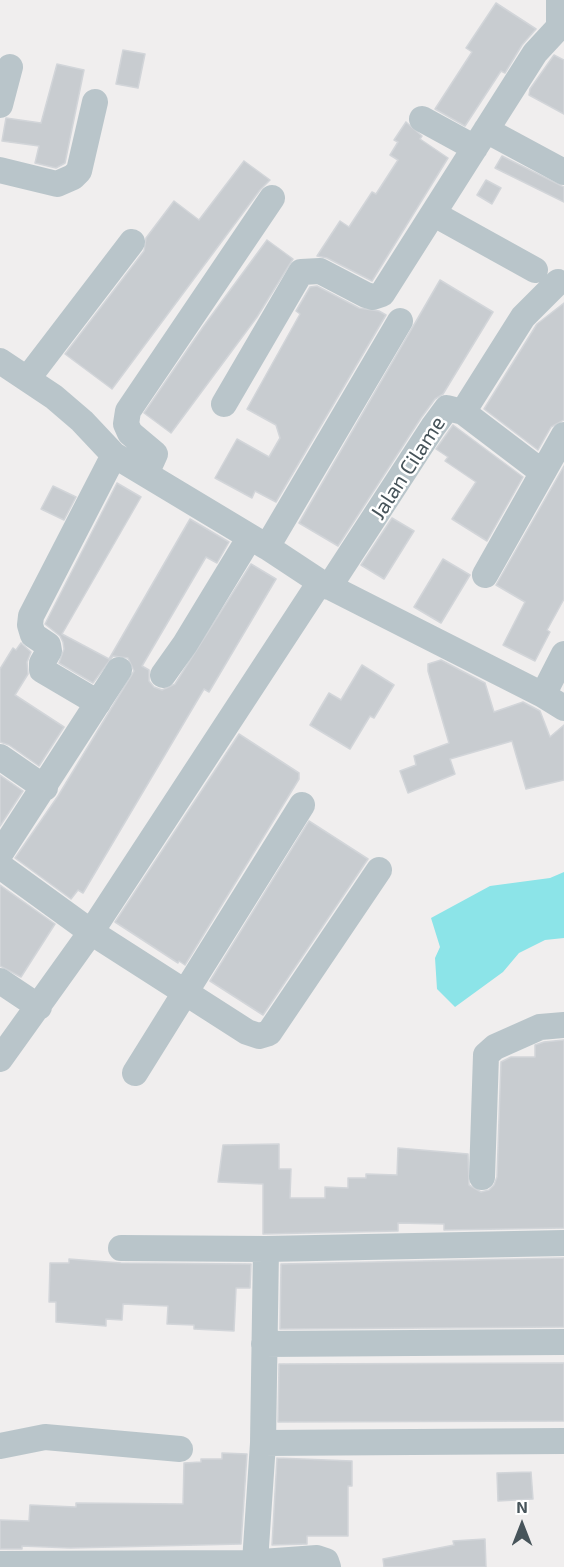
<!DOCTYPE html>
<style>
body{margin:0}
#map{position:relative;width:564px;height:1567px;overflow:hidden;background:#f0eeee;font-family:"Exo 2",sans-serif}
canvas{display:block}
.north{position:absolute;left:492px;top:1495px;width:60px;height:60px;-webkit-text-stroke:4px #fff;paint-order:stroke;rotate:0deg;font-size:16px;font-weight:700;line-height:24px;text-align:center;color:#47545a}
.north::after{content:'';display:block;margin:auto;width:21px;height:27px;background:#47545a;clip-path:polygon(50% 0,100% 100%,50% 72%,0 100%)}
</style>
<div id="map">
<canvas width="564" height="1567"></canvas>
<div class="north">N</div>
</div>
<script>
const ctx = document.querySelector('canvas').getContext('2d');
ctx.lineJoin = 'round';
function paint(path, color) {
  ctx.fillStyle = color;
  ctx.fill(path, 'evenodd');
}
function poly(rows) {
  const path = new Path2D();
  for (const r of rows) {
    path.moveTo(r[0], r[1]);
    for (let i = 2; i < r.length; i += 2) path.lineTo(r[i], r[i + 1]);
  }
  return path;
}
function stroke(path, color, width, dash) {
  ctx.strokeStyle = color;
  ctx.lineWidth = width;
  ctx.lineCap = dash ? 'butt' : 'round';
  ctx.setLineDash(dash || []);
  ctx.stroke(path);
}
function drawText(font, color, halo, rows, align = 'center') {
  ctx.font = font + ' "Exo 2",sans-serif';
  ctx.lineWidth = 5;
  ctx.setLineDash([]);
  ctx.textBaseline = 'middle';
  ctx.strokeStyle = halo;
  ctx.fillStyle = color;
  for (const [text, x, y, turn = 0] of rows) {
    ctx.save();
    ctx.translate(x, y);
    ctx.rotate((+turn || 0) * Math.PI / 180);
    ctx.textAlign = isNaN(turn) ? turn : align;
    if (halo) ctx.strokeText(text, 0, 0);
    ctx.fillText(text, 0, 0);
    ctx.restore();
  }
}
paint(poly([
 [564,872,564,938,545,940,519,953,503,972,455,1007,437,989,435,958,440,947,431,918,490,886,550,878]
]), '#8ce4e8');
const building = poly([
 [496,3,536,29,522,45,505,73,501,71,465,126,435,109,472,52,466,48,496,3],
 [123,50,145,54,138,88,116,84,123,50],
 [554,55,564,60,564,114,529,95,530,89,554,55],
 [57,64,84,70,65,163,56,168,35,163,39,146,2,141,6,118,41,123,57,64],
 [406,122,422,136,420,139,448,158,372,281,327,258,317,256,340,221,349,227,372,192,376,194,398,160,390,155,398,142,394,140,406,122],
 [502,156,564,187,564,202,495,168,502,156],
 [244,161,270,180,260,190,112,389,65,354,144,251,146,238,174,201,199,220,244,161],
 [486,180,501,188,492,204,477,195,486,180],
 [267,240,293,259,257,317,171,433,144,413,203,327,267,240],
 [440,280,493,312,443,394,435,399,421,418,338,546,299,523,440,280],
 [317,286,359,308,379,311,386,315,276,502,255,491,252,498,215,478,237,439,269,457,280,438,276,425,247,409,300,314,296,311,310,287,317,286],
 [564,303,564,420,551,427,538,450,484,409,537,324,564,303],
 [453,425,523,477,487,541,452,519,476,482,445,461,448,457,436,449,453,425],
 [564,466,564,599,547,630,550,632,535,661,503,645,525,602,496,585,564,466],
 [117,483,141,497,62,634,109,659,190,519,229,542,217,563,206,557,142,666,149,670,149,681,154,687,162,690,175,684,251,564,276,579,209,692,204,689,83,893,78,890,71,899,15,858,58,796,134,671,128,658,113,656,93,683,59,663,64,649,63,642,60,636,45,624,117,483],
 [53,486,76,497,64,520,41,509,53,486],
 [392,518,414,531,384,579,361,565,392,518],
 [443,559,470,575,441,623,414,607,443,559],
 [21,643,31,652,27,662,28,674,15,695,64,727,39,766,9,745,0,742,0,669,13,648,16,650,21,643],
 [441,660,485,683,494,712,523,702,540,711,550,737,564,725,564,780,526,789,512,741,450,759,455,774,408,793,400,771,416,765,414,756,449,743,428,671,428,664,441,660],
 [362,665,394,685,374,718,370,716,350,749,310,725,329,693,341,700,362,665],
 [239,734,299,773,299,779,185,965,179,961,178,963,115,922,239,734],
 [0,775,23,791,0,826,0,775],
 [309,821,368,859,263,1015,210,981,309,821],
 [0,885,55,924,21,977,0,966,0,885],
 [564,1040,564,1228,444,1230,444,1224,398,1223,398,1231,263,1234,263,1184,218,1182,223,1145,279,1144,279,1169,291,1169,290,1198,325,1198,325,1187,348,1188,348,1178,366,1178,366,1174,397,1175,398,1148,468,1154,469,1185,481,1192,489,1190,494,1185,497,1177,501,1062,511,1057,535,1057,535,1045,544,1042,564,1040],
 [564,1258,564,1327,280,1329,281,1264,564,1258],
 [69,1259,121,1263,251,1264,250,1288,236,1288,234,1331,194,1329,194,1325,167,1324,168,1306,123,1304,122,1320,106,1319,106,1326,56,1322,56,1302,49,1302,50,1263,69,1263,69,1259],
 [564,1363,564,1421,278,1422,279,1364,564,1363],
 [222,1453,247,1454,241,1544,70,1548,22,1546,22,1549,0,1549,0,1520,29,1521,30,1505,76,1507,76,1503,183,1504,184,1463,201,1462,201,1459,222,1459,222,1453],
 [277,1458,352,1461,352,1486,348,1486,348,1536,307,1536,307,1544,272,1545,277,1458],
 [531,1472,533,1499,498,1501,497,1473,531,1472],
 [485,1539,486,1567,384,1567,383,1559,454,1545,453,1541,485,1539]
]);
paint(building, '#c8ccd0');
stroke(building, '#d2d5d9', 1.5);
stroke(poly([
 [559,27,559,0],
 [0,105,10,67],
 [422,119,475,148],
 [486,130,564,172],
 [0,170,57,184,73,177,79,171,95,102],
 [434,214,535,270],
 [0,361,54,397,82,421,114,455,267,547,320,582,543,695,564,708],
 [28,378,132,242],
 [224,404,301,272,320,271,366,295,373,297,382,294,535,53,559,27,564,27],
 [463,412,542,472],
 [146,474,155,454,130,433,126,424,128,411,272,198],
 [267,547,400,321],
 [485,575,564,435],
 [329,587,433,427,447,408,463,412,523,317,558,282],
 [163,675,185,644,250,537],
 [543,695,564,654],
 [98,703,42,670,42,663,49,651,48,645,33,635,30,625,31,616,114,455],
 [0,757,45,788],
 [0,854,119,670],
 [0,866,91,932,247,1032,259,1036,269,1033,379,870],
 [0,981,39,1007],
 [0,1059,91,932,320,582],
 [135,1073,302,805],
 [482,1177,486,1055,495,1047,540,1027,564,1025],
 [121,1248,266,1249,564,1243],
 [264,1344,564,1342],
 [263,1443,564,1441],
 [0,1446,45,1437,180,1449],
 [255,1562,263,1443,266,1249],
 [0,1564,248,1563,317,1558,326,1561,328,1567]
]), '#b9c5ca', 26);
drawText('21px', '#47545a', '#fff', [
 ["Jalan Cilame",408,468,-57]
]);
</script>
